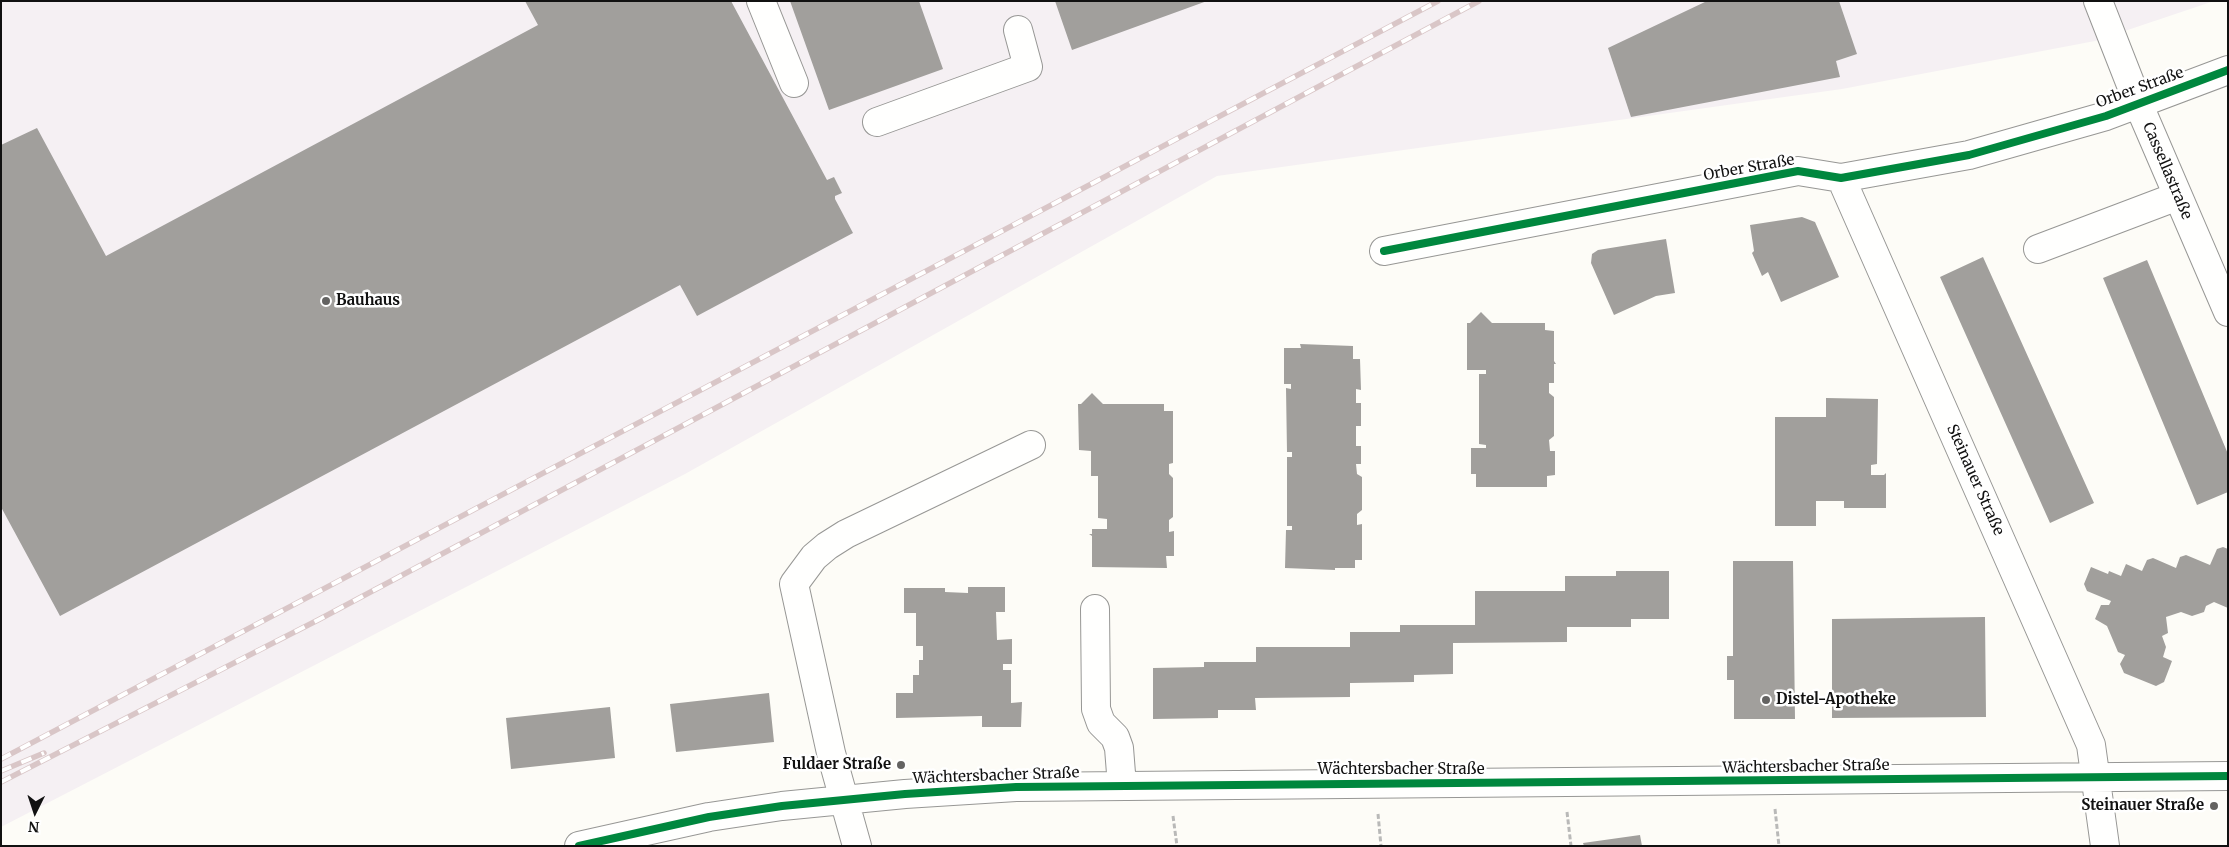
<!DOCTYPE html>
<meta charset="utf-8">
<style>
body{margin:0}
#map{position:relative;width:2229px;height:847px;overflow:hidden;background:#fdfcf7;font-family:Merriweather,serif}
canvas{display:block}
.frame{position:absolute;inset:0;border:2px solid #111;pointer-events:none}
.north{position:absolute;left:10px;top:787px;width:50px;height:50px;-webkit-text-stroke:4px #fff;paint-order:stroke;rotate:184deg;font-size:14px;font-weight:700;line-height:20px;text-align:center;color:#111}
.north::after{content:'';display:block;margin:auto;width:18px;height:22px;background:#111;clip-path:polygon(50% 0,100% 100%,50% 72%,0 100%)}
</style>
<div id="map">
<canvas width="2229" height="847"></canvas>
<div class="frame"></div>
<div class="north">N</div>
</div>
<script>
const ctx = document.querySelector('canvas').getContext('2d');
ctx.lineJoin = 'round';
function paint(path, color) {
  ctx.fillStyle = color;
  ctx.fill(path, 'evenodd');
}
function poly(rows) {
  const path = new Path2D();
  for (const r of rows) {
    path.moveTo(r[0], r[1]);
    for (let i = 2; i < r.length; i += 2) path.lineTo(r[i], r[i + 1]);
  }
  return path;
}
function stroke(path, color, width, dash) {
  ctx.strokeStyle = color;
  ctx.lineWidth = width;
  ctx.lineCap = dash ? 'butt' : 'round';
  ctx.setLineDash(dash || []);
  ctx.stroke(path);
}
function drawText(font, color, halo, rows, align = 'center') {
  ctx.font = font + ' Merriweather,serif';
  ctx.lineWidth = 5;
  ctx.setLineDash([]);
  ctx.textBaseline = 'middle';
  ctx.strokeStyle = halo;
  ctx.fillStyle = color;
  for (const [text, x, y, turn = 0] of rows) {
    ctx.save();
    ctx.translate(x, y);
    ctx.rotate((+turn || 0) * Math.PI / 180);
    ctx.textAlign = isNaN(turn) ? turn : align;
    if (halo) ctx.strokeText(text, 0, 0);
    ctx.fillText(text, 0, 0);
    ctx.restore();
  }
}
paint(poly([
 [1,1,2214,1,2095,41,1842,89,1217,176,685,474,1,827]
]), '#f5f0f3');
paint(poly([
 [525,1,731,1,827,180,834,177,842,193,835,196,835,199,853,233,697,316,680,285,60,616,1,507,1,145,37,128,106,256,538,25],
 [790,1,919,1,943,69,829,110],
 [1055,1,1207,1,1072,50],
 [1707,1,1839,1,1857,54,1836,61,1840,77,1631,117,1608,48],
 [1802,217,1815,222,1839,277,1781,302,1768,272,1762,276,1752,253,1754,251,1750,225],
 [1666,239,1675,293,1656,296,1614,315,1591,263,1592,254,1598,250],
 [1983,257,2094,503,2050,523,1940,277],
 [2147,260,2228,454,2228,492,2197,505,2103,278],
 [1481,312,1492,323,1545,323,1545,330,1554,331,1554,361,1556,364,1554,364,1554,383,1549,383,1549,393,1554,397,1554,436,1549,440,1550,451,1555,451,1555,475,1547,476,1547,487,1476,487,1476,474,1471,474,1471,448,1486,448,1486,445,1479,444,1479,374,1486,374,1486,370,1467,370,1467,323,1470,323],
 [1300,344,1353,346,1353,359,1360,359,1361,390,1356,389,1356,403,1361,403,1361,426,1356,426,1356,446,1361,446,1361,464,1356,464,1357,474,1362,477,1362,510,1357,514,1357,525,1362,524,1362,560,1355,560,1355,568,1335,568,1335,570,1285,568,1286,530,1292,530,1292,526,1287,526,1287,457,1292,457,1292,452,1287,452,1286,388,1291,389,1291,384,1284,384,1284,348,1301,348],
 [1092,393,1103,404,1164,404,1164,411,1173,411,1173,463,1169,464,1169,474,1173,478,1173,517,1169,520,1169,532,1174,531,1174,556,1166,556,1167,568,1092,567,1092,536,1089,534,1092,534,1092,529,1107,529,1107,519,1098,518,1098,476,1091,476,1091,451,1079,450,1078,404,1081,404],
 [1826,398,1878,399,1877,464,1871,465,1871,475,1884,475,1886,473,1886,508,1844,508,1844,501,1816,501,1816,526,1775,526,1775,417,1826,417],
 [2223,547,2228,549,2228,608,2214,602,2206,606,2204,612,2192,616,2181,612,2166,617,2168,633,2162,636,2166,647,2163,657,2172,661,2164,682,2156,686,2124,673,2120,664,2125,655,2118,652,2107,626,2095,619,2101,605,2109,605,2111,601,2087,591,2084,584,2091,567,2108,574,2109,571,2121,576,2126,564,2142,571,2147,560,2153,558,2176,568,2180,557,2186,555,2210,565,2217,549],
 [1733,561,1793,561,1795,719,1734,719,1734,680,1727,680,1727,656,1733,656],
 [1616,571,1669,571,1669,619,1631,619,1631,627,1567,627,1567,642,1453,643,1453,674,1414,675,1414,682,1350,683,1350,697,1255,698,1256,710,1218,710,1218,718,1153,719,1153,668,1204,667,1204,662,1256,662,1256,647,1350,647,1350,632,1400,632,1400,625,1475,625,1475,591,1565,591,1565,576,1616,576],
 [968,587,1005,587,1005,612,996,612,997,640,1012,639,1012,664,1003,664,1003,670,1011,670,1011,703,1022,702,1021,727,982,727,982,716,896,718,896,693,913,693,913,675,919,675,919,660,923,660,923,646,916,646,916,613,904,613,904,588,945,588,945,592,968,593],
 [1985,617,1986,717,1832,718,1832,619],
 [769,693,774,742,676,752,670,704],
 [610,707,615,758,511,769,506,718],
 [1640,835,1642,846,1584,846,1583,843]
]), '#a19f9c');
const minor = poly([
 [761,1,794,83],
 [2098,1,2138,103,2228,312],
 [877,122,1028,67,1018,30],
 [1841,178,2091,745,2105,846],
 [2038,249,2178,196],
 [1384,251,1798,171,1841,178,1969,155,2106,116,2228,70],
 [1095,609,1096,709,1101,723,1115,737,1119,748,1122,786],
 [579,846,709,817,782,806,905,794,1016,787,2228,776],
 [857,846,831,753,794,584,814,557,827,546,846,534,1031,445]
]);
stroke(minor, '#979795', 30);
stroke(poly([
 [1775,809,1779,846],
 [1567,812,1571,846],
 [1378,814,1381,846],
 [1173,816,1177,846]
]), '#b9b9b8', 3, [5, 2.5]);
stroke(minor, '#fffffe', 28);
const rail = poly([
 [1,759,1438,1],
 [1,771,44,753],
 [1,782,318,620,1479,1]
]);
stroke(rail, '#d9c6c7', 5.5);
stroke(rail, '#fff', 4, [11]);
stroke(poly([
 [1384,251,1798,171,1841,178,1969,155,2106,116,2228,70],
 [579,846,709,817,782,806,905,794,1016,787,2228,776]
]), '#00873e', 8);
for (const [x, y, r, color] of [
 [326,301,5,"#646362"],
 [1766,700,5,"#646362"],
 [901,765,5,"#646362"],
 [2214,806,5,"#646362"]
]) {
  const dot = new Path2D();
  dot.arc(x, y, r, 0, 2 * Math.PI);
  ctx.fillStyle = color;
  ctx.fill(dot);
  stroke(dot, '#fff', 2);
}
drawText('15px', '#111', '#fff', [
 ["Orber Straße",2140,88,-20],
 ["Orber Straße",1749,168,-10],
 ["Cassellastraße",2167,171,67],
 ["Steinauer Straße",1975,480,66],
 ["Wächtersbacher Straße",1806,767,-1],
 ["Wächtersbacher Straße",1401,770],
 ["Wächtersbacher Straße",996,776,-2]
]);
drawText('bold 15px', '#111', '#fff', [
 ["Bauhaus",336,301],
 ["Distel-Apotheke",1776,700],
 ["Fuldaer Straße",891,765,"right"],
 ["Steinauer Straße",2204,806,"right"]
], 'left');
</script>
